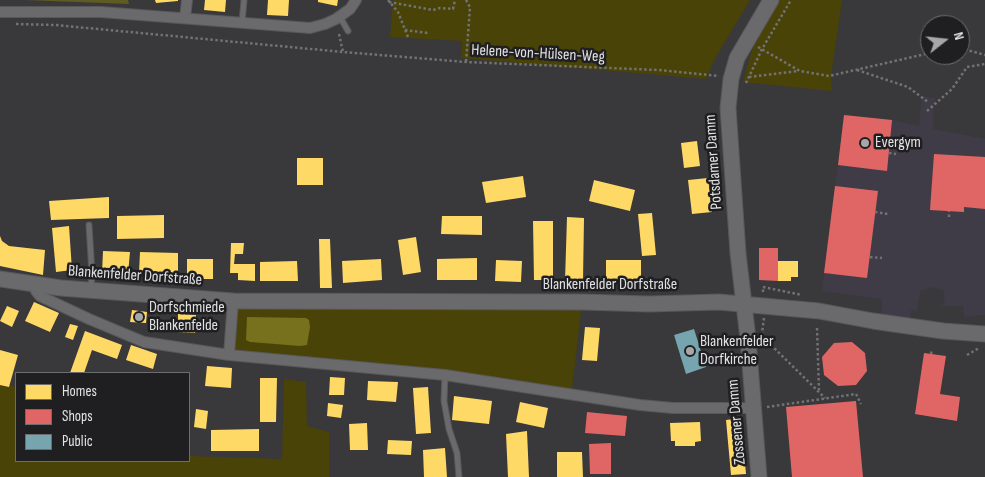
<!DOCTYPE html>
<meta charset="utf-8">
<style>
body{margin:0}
#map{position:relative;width:985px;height:477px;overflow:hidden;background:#39383b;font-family:"Sofia Sans Condensed",sans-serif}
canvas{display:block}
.legend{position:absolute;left:15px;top:372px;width:175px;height:90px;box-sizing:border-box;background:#1f1f21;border:1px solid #6d6d6f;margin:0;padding:6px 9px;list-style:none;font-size:15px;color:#e2e1e4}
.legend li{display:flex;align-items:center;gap:10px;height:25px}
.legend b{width:25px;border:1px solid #6d6d6f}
.north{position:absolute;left:920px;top:15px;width:50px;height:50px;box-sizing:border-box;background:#1f1f21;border:1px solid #6d6d6f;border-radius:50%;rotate:74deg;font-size:14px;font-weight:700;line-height:20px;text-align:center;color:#e2e1e4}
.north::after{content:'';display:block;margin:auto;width:18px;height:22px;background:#a7a6a9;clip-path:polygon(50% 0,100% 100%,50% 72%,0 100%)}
</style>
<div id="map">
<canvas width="985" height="477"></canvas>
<ul class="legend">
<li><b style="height:14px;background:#ffd966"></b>Homes</li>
<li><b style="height:14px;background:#e06666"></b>Shops</li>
<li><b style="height:14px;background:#76a5af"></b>Public</li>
</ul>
<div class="north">N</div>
</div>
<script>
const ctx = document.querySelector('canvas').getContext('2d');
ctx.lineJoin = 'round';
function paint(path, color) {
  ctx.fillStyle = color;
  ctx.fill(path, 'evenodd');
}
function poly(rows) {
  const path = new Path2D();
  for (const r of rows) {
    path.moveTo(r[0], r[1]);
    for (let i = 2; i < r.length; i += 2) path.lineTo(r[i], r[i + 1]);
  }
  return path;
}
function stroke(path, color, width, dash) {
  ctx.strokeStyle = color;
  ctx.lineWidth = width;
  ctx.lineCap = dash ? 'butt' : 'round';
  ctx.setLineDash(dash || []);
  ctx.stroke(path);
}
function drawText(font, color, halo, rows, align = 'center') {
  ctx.font = font + ' "Sofia Sans Condensed",sans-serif';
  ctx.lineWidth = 5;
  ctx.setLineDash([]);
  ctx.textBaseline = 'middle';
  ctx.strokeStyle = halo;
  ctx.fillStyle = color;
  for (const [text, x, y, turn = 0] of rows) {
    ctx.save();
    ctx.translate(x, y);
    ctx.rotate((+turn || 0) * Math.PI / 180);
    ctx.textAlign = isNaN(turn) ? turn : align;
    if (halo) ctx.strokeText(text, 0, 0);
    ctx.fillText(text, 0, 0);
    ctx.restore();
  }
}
paint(poly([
 [922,96,935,98,933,129,985,139,985,315,964,317,963,306,942,306,945,300,943,290,932,287,921,291,916,312,911,310,910,318,882,315,882,299,822,291,844,115,892,120,919,126]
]), '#403c47');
paint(poly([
 [393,0,750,0,714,60,706,79,461,58,462,41,390,37],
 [779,0,842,0,831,77,832,91,743,82,753,47],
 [233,301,582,302,572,389,229,355],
 [284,379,306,382,307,426,329,432,329,477,0,477,0,383,16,387,16,461,189,461,189,456,282,459]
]), '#494308');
paint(poly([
 [25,0,128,0,129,4]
]), '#605b22');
paint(poly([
 [247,317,306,318,309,320,310,327,307,345,300,346,250,342,246,340]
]), '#77701d');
paint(poly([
 [155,0,178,0,178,1,156,3],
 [205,0,226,0,225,12,204,10],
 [268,0,289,0,288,16,267,15],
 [318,0,338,0,337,6,318,2],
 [697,141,700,166,684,168,681,143],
 [297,158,323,158,323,185,297,185],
 [523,176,526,197,486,203,482,182],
 [708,178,712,212,692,214,688,180],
 [594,180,635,190,630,211,589,201],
 [109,197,109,218,51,220,49,201],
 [652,213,656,255,642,256,638,214],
 [164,215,164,238,117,239,117,216],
 [442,216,482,216,482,235,441,234],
 [567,217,584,218,583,281,565,281],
 [533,221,553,221,553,280,534,280],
 [69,226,72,270,56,272,52,228],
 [0,236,2,241,9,246,45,250,43,275,0,266],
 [416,237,421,272,403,275,398,240],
 [319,239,330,239,332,288,320,288],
 [231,243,244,243,243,254,235,254,234,264,255,264,255,281,238,280,238,273,230,273],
 [103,251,130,252,128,274,102,273],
 [140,252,178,253,178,275,139,273],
 [477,258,477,280,437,280,437,259],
 [187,259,213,259,213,279,187,279],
 [381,259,382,280,343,283,342,261],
 [496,260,522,261,521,282,495,281],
 [606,260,641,260,641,282,606,282],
 [297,261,298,281,260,281,260,262],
 [778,261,798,261,798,277,791,277,791,281,778,281],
 [34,302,59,313,50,332,25,321],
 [7,306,19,311,12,327,0,321],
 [132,310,147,312,146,323,130,322],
 [178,314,196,315,195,333,178,332],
 [70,324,78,326,73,340,65,337],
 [585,327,600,328,597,361,582,360],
 [85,331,122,345,117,359,92,350,84,373,70,373],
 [131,345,157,354,153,369,126,360],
 [0,350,18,355,9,387,0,385],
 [207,366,232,368,231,388,205,386],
 [330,377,345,378,344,395,329,395],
 [260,378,277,378,276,422,260,422],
 [368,381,398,382,396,402,367,400],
 [428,387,431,433,416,434,413,388],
 [454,396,492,401,489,424,452,420],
 [520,402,548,408,544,428,516,422],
 [328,403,343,405,341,418,327,416],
 [196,409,208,411,206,429,194,427],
 [741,418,746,474,731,475,726,420],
 [700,422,701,441,695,442,695,446,675,446,675,441,671,441,670,423],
 [367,423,368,450,350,450,349,424],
 [259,429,259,451,211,451,211,430],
 [527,431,529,477,508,477,506,434],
 [388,440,412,441,411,455,387,454],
 [445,448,447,477,424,477,423,450],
 [557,452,582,452,583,477,557,477]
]), '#ffd966');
paint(poly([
 [844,115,892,120,887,171,838,165],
 [934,154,985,157,985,209,964,207,964,212,930,210],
 [835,186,878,191,867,278,824,273],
 [759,248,778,248,778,281,759,280],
 [852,342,865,353,867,371,856,385,838,386,824,375,822,357,834,343],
 [924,353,946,356,940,394,960,397,957,421,915,414],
 [856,401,863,477,792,477,786,407],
 [587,412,627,416,625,436,585,433],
 [611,443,611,474,590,474,589,444]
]), '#e06666');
paint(poly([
 [694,329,706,367,686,374,674,335]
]), '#76a5af');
const service = poly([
 [340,17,348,31],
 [242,22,244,0],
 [89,225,92,274,91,287],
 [445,375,444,401,449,429,457,453,459,477]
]);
const minor = poly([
 [0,12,101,12,310,28,325,24,336,19,350,9,356,0],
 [185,18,187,0],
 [34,285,36,291,40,296,89,319,144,342,229,355,445,375,640,405,673,408,752,408],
 [229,355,233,301]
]);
const secondary = poly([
 [0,279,61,288,233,301,582,302,649,304,719,302,819,311,873,321,943,331,985,334],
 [759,477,748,339,738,253,728,108,731,79,737,58,771,0]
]);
stroke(service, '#575759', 7);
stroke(minor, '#575759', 12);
stroke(secondary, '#575759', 17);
stroke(poly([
 [388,0,398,12,408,37],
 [466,0,470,7,466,62],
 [389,2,433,10,440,8,453,9,455,0],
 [16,24,55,25,343,52,466,62,658,70,719,76],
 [405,30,428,33],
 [339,34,343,52],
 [758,47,800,71,829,76,930,53],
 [960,48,985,55],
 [857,70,908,87,928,102],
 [749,77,798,71],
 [746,83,762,49,791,0],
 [927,111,952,89,967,67,985,64],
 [889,153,896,154],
 [875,212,888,214],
 [949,217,949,211],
 [870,257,882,258],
 [763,292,763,287,802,295],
 [764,318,762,333,767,341,825,398],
 [817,328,819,390],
 [931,354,932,349],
 [967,355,979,348],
 [767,407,856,394,861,404]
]), '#727273', 2.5, [2.5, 2.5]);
stroke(service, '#6a696c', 5);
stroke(minor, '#6a696c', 10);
stroke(secondary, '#6a696c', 15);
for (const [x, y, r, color] of [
 [865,143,5,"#a7a6a9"],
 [139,317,5,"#a7a6a9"],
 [690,351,5,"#a7a6a9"]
]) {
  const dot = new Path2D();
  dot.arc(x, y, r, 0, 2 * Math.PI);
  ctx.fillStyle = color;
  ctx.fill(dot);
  stroke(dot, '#1f1f21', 2);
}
drawText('16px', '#e2e1e4', '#1f1f21', [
 ["Helene-von-Hülsen-Weg",538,54,3],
 ["Potsdamer Damm",714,162,-94],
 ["Blankenfelder Dorfstraße",135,276,4],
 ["Blankenfelder Dorfstraße",610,285],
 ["Zossener Damm",737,422,-95]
]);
drawText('16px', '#e2e1e4', '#1f1f21', [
 ["Evergym",875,143],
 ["Dorfschmiede",149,308],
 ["Blankenfelde",149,326],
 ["Blankenfelder",700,342],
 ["Dorfkirche",700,360]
], 'left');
</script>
